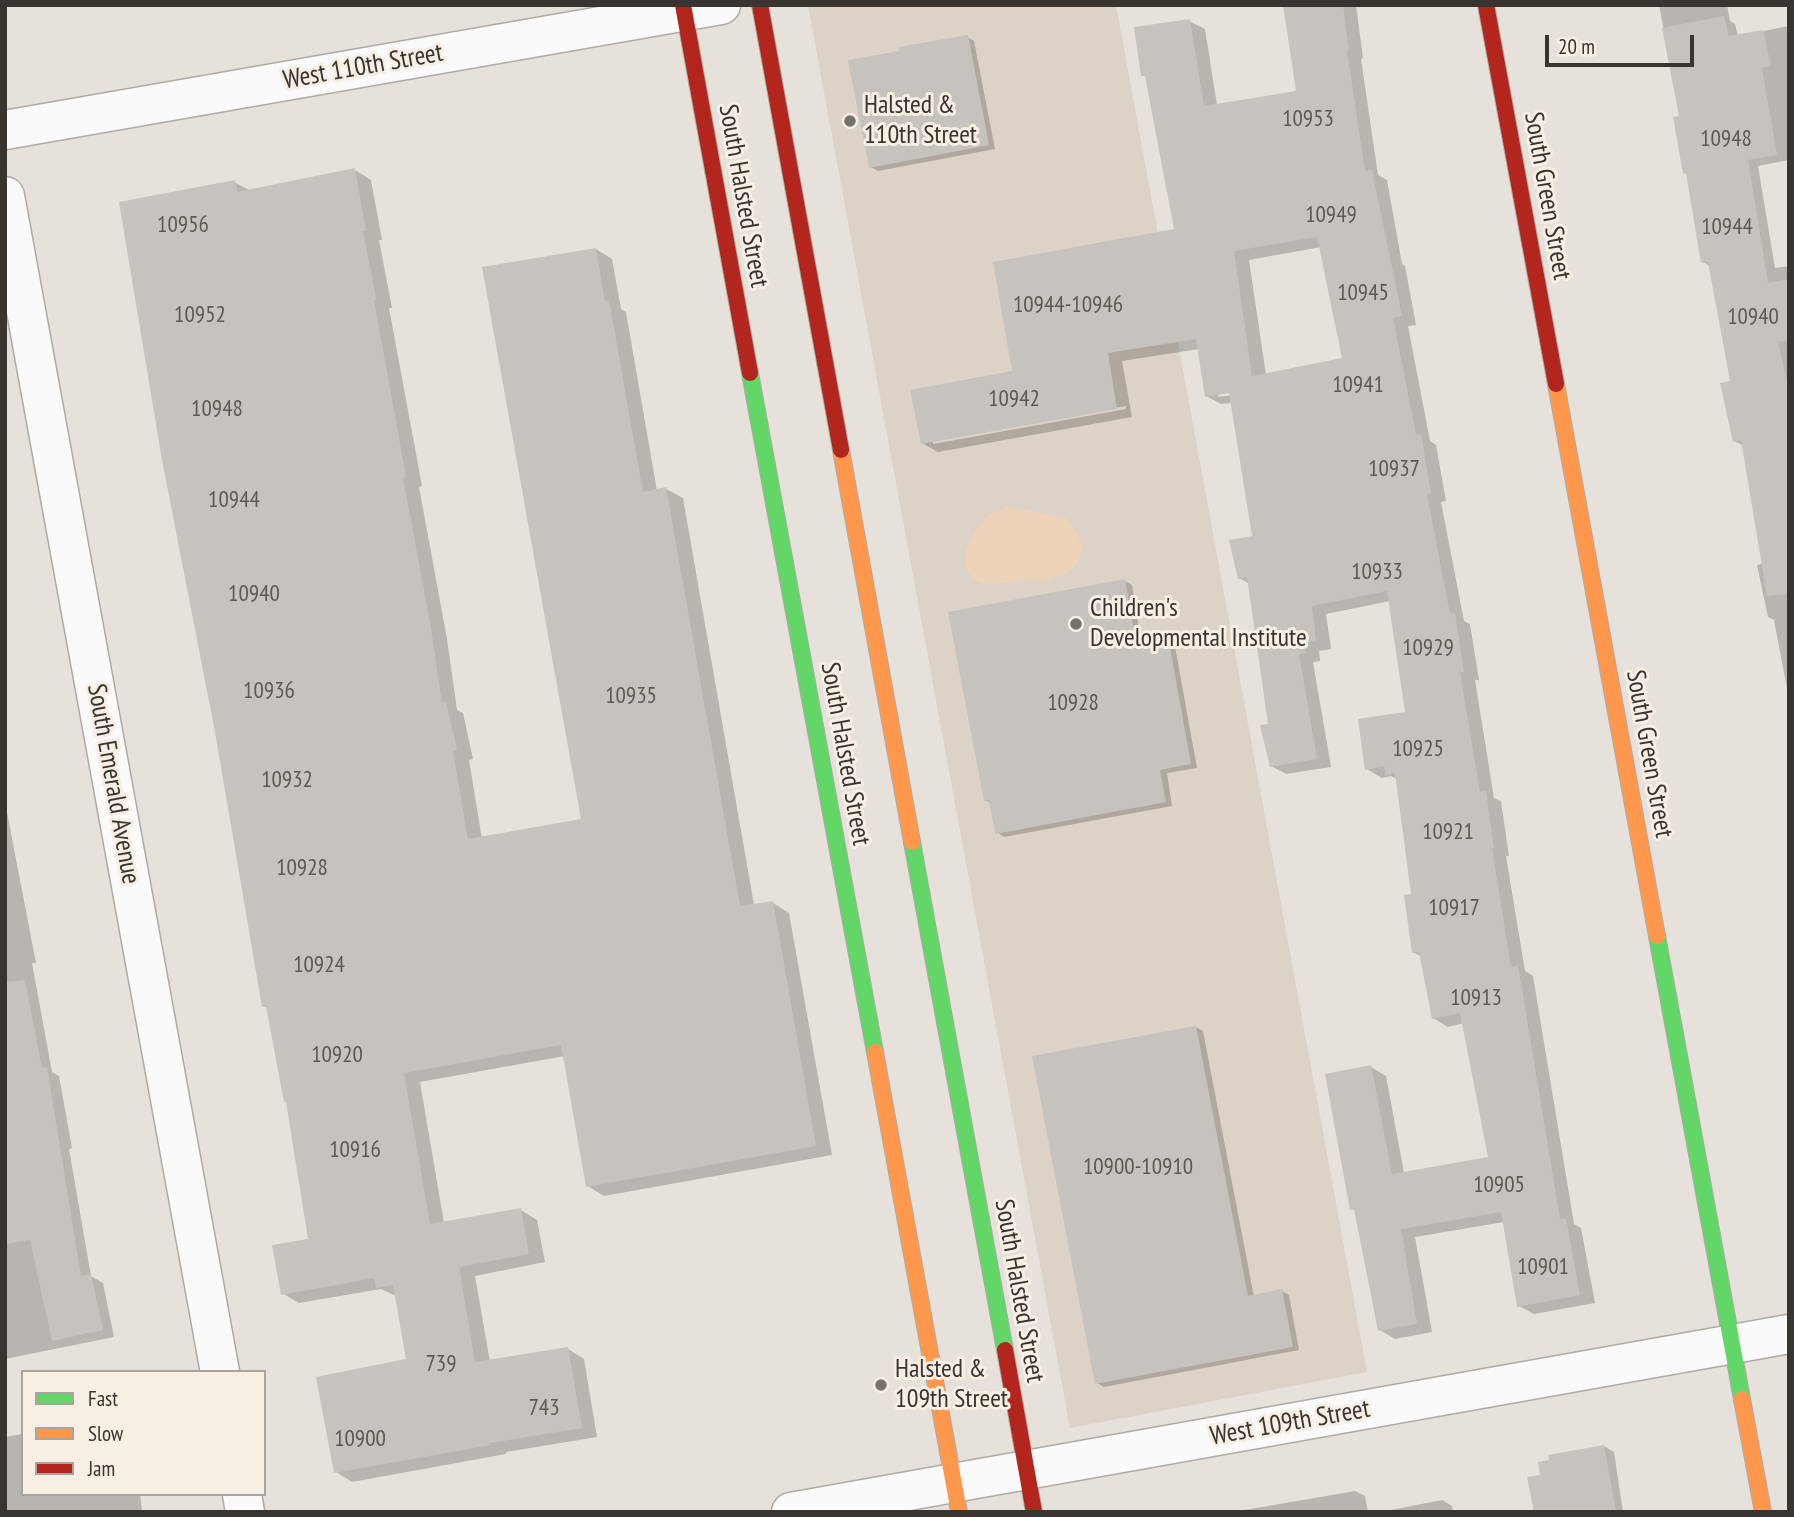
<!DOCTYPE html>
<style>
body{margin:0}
#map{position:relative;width:1794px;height:1517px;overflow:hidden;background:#e6e1db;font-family:"PT Sans Narrow",sans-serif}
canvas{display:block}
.frame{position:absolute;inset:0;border:7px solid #383430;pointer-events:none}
.legend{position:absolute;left:21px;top:1370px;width:245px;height:126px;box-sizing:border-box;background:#f7eee4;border:2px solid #aba49c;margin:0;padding:9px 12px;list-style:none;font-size:21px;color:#383430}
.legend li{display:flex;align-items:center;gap:14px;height:35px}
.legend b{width:35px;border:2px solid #aba49c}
.scale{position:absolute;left:1545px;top:35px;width:149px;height:32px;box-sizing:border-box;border:4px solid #383430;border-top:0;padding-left:9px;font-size:21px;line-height:24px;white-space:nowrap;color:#383430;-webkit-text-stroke:5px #f7eee4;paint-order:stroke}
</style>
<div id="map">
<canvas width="1794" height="1517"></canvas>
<div class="frame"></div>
<ul class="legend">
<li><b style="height:9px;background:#63d668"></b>Fast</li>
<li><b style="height:9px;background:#ff974d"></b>Slow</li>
<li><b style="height:9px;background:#b3261e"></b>Jam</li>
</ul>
<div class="scale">20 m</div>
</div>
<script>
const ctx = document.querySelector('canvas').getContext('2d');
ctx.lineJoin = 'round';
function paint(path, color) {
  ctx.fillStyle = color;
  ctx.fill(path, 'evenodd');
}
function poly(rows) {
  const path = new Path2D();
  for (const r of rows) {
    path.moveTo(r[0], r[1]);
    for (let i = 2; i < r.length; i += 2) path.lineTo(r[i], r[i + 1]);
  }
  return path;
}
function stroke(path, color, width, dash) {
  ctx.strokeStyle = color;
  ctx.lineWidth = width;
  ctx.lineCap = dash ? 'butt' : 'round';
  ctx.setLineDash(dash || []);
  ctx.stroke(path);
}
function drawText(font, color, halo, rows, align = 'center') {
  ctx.font = font + ' "PT Sans Narrow",sans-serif';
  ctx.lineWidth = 6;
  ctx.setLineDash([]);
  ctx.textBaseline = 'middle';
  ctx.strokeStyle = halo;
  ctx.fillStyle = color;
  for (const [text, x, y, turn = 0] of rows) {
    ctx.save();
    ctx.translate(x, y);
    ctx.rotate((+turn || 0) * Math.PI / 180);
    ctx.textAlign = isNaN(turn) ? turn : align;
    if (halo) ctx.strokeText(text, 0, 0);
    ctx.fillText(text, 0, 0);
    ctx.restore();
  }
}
paint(poly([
 [808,5,1116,5,1367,1372,1070,1428]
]), '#dcd2c7');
paint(poly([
 [1007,507,1066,518,1076,531,1083,548,1078,563,1067,573,1049,580,1022,580,986,585,972,579,965,567,966,549,975,531,988,515]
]), '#edd3b7');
paint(poly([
 [1285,5,1356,5,1363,58,1361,59,1378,175,1387,180,1402,264,1405,266,1416,325,1408,326,1430,441,1436,445,1446,501,1441,502,1464,621,1470,624,1479,680,1475,680,1494,798,1501,801,1509,856,1506,856,1525,971,1533,976,1574,1224,1581,1228,1595,1303,1534,1314,1519,1306,1504,1222,1415,1237,1432,1332,1395,1339,1380,1330,1357,1212,1352,1209,1371,1067,1386,1076,1404,1173,1490,1158,1464,1023,1448,1027,1433,1018,1422,957,1413,952,1413,896,1398,780,1391,776,1382,778,1367,769,1407,714,1390,601,1326,614,1331,649,1319,651,1320,661,1313,662,1331,767,1286,774,1271,766,1270,725,1250,584,1239,578,1254,537,1232,403,1221,404,1206,396,1199,349,1122,361,1132,417,938,452,922,443,1014,373,1176,230,1147,77,1143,75,1189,21,1205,29,1217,105,1298,92],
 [1321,247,1344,359,1266,375,1249,260],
 [1238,390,1238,394,1218,397,1218,393],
 [1126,406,1126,409,933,444,933,440],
 [1659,5,1727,5,1730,21,1735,24,1738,36,1789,26,1789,160,1758,166,1775,268,1789,266,1789,699,1774,620,1768,617,1757,565,1763,563,1744,446,1734,441,1732,383,1710,266,1703,262,1688,174,1685,172,1681,117],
 [967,37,974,41,995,149,878,171,871,167],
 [355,170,371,180,382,240,379,240,392,308,389,308,422,486,419,487,447,639,457,710,463,713,473,759,469,760,482,839,583,821,596,249,612,259,621,309,626,312,657,491,666,489,683,498,754,905,773,903,789,913,832,1155,604,1196,588,1186,565,1056,420,1082,444,1223,521,1210,537,1220,545,1262,475,1276,490,1362,568,1349,584,1359,597,1437,506,1452,506,1454,352,1482,336,1472,408,1361,396,1296,381,1289,299,1303,282,1293,310,1241,288,1102,269,1009,263,1006,234,182,251,191],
 [1125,581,1132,585,1141,642,1167,637,1174,641,1197,768,1167,773,1172,806,1004,837,997,832,992,804,985,800],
 [5,802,36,963,32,963,52,1072,59,1076,72,1148,69,1149,91,1276,103,1283,114,1337,5,1359],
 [1196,1027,1203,1031,1254,1297,1282,1291,1289,1295,1299,1350,1104,1387,1097,1383],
 [23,1434,23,1494,140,1494,142,1510,131,1512,5,1512,5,1437],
 [1604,1446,1614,1452,1623,1512,1536,1512,1542,1477],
 [1355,1491,1365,1496,1368,1512,1233,1512],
 [1442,1500,1452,1506,1453,1512,1381,1512]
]), '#0003');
paint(poly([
 [1283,5,1343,5,1349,50,1347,50,1365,171,1372,170,1402,316,1393,318,1416,435,1421,434,1431,493,1427,494,1450,614,1455,613,1464,672,1460,672,1480,792,1486,791,1494,848,1492,848,1511,967,1518,965,1560,1219,1566,1218,1580,1295,1517,1307,1501,1212,1401,1229,1417,1324,1378,1331,1354,1209,1350,1210,1325,1074,1371,1065,1392,1174,1488,1157,1460,1013,1432,1019,1419,952,1412,953,1404,895,1411,894,1395,773,1386,775,1384,766,1365,770,1358,719,1405,712,1387,591,1312,606,1316,641,1304,643,1306,653,1299,654,1317,759,1270,767,1260,725,1268,724,1247,577,1238,579,1229,540,1252,536,1229,393,1205,397,1196,339,1108,353,1117,409,921,444,910,390,1012,371,993,262,1174,229,1145,76,1141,76,1134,27,1190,19,1204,106,1296,91],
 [1317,237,1342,358,1252,376,1234,251],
 [1724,16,1729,36,1763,30,1771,66,1762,68,1777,155,1748,160,1768,283,1789,279,1789,340,1778,342,1789,390,1789,594,1767,596,1741,440,1733,442,1720,383,1730,381,1708,262,1701,263,1686,173,1683,174,1673,117,1679,116,1662,28],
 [968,35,989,145,869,168,848,60,899,51,899,47],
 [355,168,366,231,363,231,376,299,374,300,406,477,403,478,431,628,442,703,446,702,457,750,453,751,468,839,581,819,482,267,596,248,605,301,609,300,643,492,666,487,740,906,773,901,816,1146,586,1187,561,1045,404,1073,430,1224,521,1208,529,1254,459,1267,475,1362,568,1347,582,1428,490,1443,491,1445,334,1473,316,1377,406,1359,393,1285,376,1288,374,1278,281,1295,272,1245,308,1239,286,1102,284,1102,266,1006,262,1007,215,732,162,460,119,202,235,180,237,192],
 [1125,579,1136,642,1168,636,1191,764,1160,770,1166,802,995,834,989,800,984,801,948,612],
 [25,980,42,1068,47,1067,81,1276,91,1274,103,1330,52,1341,30,1240,5,1244,5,982],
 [1196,1026,1248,1296,1282,1289,1293,1347,1095,1384,1032,1056],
 [1604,1445,1616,1512,1534,1512,1527,1477,1540,1475,1538,1462,1549,1460,1548,1455]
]), '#c6c2bd');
const street = poly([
 [5,130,721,5],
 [5,196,220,1372],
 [242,1494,245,1512],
 [791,1512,1789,1334]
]);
const fast = poly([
 [750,373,875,1052],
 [912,842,1005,1350],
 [1657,936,1742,1399]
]);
const slow = poly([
 [1556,384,1657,936],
 [841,450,912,842],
 [875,1052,959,1512],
 [1742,1399,1763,1512]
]);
const jam = poly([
 [683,5,750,373],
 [760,5,841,450],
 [1486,5,1556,384],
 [1005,1350,1034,1512]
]);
stroke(street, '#aeaaa6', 41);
stroke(fast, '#aeaaa6', 18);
stroke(slow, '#aeaaa6', 18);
stroke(jam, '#aeaaa6', 18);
stroke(street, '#fbfafa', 38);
stroke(fast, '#63d668', 16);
stroke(slow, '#ff974d', 16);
stroke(jam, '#b3261e', 16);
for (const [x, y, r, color] of [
 [850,121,7,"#75716c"],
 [1076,624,7,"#75716c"],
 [881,1385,7,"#75716c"]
]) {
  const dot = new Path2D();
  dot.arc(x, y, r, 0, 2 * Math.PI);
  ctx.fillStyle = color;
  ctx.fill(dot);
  stroke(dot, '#f7eee4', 2.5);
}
drawText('23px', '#5c5853', null, [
 ["10953",1308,119],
 ["10948",1726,139],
 ["10949",1331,215],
 ["10956",183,225],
 ["10944",1727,227],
 ["10945",1363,293],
 ["10944-10946",1068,305],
 ["10952",200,315],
 ["10940",1753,317],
 ["10941",1358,385],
 ["10942",1014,399],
 ["10948",217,409],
 ["10937",1394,469],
 ["10944",234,500],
 ["10933",1377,572],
 ["10940",254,594],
 ["10929",1428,648],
 ["10936",269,691],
 ["10935",631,696],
 ["10928",1073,703],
 ["10925",1418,749],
 ["10932",287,780],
 ["10921",1448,832],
 ["10928",302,868],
 ["10917",1454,908],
 ["10924",319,965],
 ["10913",1476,998],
 ["10920",337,1055],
 ["10916",355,1150],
 ["10900-10910",1138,1167],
 ["10905",1499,1185],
 ["10901",1543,1267],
 ["739",441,1364],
 ["743",544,1408],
 ["10900",360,1439]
]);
drawText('26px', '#383430', '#f7eee4', [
 ["West 110th Street",363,67,-10],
 ["South Halsted Street",743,196,80],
 ["South Green Street",1547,196,80],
 ["South Halsted Street",845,754,80],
 ["South Green Street",1649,754,80],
 ["South Emerald Avenue",113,784,80],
 ["South Halsted Street",1019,1291,80],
 ["West 109th Street",1290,1423,-10]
]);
drawText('26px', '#383430', '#f7eee4', [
 ["Halsted &",864,106],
 ["110th Street",864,136],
 ["Children's",1090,609],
 ["Developmental Institute",1090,639],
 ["Halsted &",895,1370],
 ["109th Street",895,1400]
], 'left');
</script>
